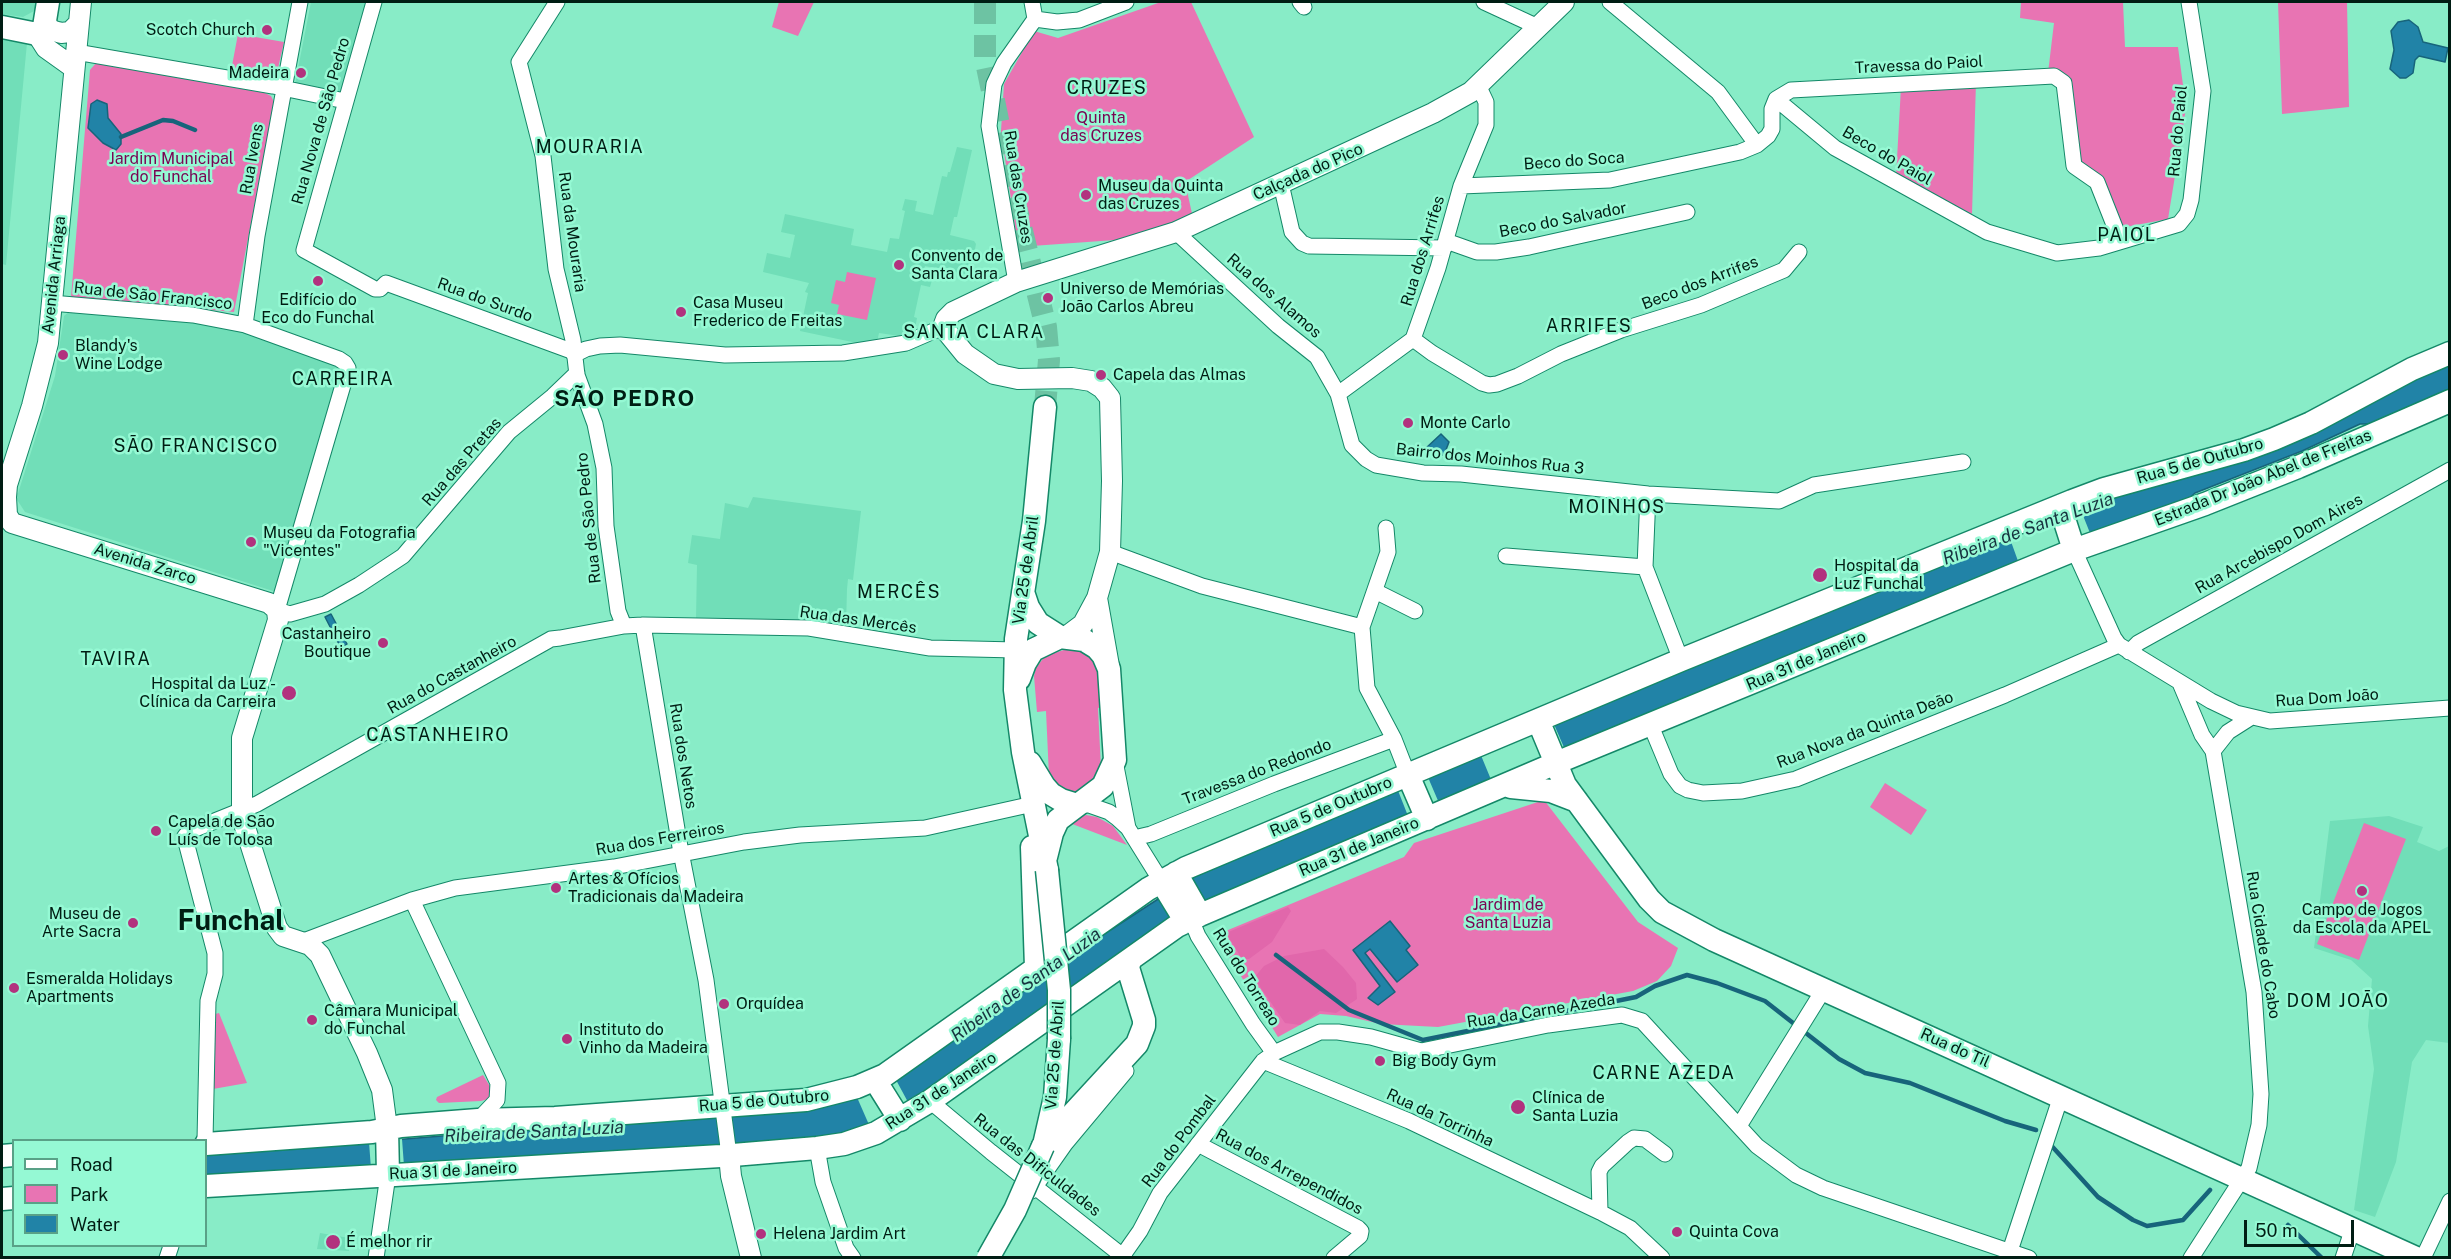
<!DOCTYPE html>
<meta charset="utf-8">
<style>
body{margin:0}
#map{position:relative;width:2451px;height:1259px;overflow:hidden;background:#88ecc7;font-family:"Public Sans",sans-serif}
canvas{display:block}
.frame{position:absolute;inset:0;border:3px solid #001d13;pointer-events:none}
.legend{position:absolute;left:12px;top:1139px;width:195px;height:108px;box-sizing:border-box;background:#95f9d4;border:2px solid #59a187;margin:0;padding:8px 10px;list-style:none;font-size:18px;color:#001d13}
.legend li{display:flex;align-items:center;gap:12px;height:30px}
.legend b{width:30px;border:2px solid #59a187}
.scale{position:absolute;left:2244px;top:1220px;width:110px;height:27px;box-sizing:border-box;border:3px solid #001d13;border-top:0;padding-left:8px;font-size:18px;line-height:21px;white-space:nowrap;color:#001d13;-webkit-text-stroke:4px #95f9d4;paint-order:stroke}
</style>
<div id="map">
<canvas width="2451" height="1259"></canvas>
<div class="frame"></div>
<ul class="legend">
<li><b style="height:8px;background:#fff"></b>Road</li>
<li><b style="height:16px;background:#e874b3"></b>Park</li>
<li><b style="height:16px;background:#2183a7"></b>Water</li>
</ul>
<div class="scale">50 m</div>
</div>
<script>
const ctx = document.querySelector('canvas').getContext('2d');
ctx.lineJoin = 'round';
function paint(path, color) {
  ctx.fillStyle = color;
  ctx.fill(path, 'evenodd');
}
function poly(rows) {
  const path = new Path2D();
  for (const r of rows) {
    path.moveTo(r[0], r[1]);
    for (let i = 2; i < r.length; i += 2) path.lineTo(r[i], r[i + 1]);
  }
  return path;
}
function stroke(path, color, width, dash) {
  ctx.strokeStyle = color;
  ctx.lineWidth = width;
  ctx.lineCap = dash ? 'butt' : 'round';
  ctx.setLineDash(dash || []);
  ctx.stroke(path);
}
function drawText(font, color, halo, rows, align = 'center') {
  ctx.font = font + ' "Public Sans",sans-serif';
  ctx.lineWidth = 5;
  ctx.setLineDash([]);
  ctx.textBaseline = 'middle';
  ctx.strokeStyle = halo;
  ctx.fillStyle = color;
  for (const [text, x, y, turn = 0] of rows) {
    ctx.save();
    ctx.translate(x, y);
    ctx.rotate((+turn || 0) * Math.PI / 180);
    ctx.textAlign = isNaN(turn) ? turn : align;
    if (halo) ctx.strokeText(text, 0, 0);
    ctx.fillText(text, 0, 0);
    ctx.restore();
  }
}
paint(poly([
 [2,2,38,2,34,11,23,17,2,14],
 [311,2,372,2,345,94,295,84],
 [2,38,27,43,6,265,2,264],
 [957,147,972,150,957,217,954,217,950,235,974,241,976,244,970,275,925,266,924,270,934,273,930,287,921,285,914,317,917,318,913,338,879,333,876,347,800,331,808,293,805,292,809,283,763,272,767,253,790,258,795,235,781,232,785,214,854,229,851,245,887,252,890,238,899,239,905,211,902,210,905,199,917,201,915,211,933,215,942,176,947,177,948,172,950,172],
 [71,310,239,328,331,361,340,369,340,375,276,590,273,591,25,512,14,495,18,493,20,487,55,376,64,316],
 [753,497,861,511,853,580,848,579,847,589,846,627,729,619,696,619,697,565,688,563,692,535,720,539,725,503,748,508],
 [2389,816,2423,827,2417,842,2439,851,2449,846,2449,1043,2426,1040,2412,1062,2396,1162,2375,1217,2354,1210,2374,1069,2368,1026,2372,979,2351,960,2314,948,2330,821],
 [320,1233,349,1238,349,1251,317,1249]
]), '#71deb8');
paint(poly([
 [779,2,814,2,798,36,772,27],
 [1161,2,1191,2,1254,137,1185,182,1193,218,1115,240,1018,247,1001,131,1004,84,1034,31,1058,38],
 [2021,2,2123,2,2125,47,2178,47,2186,108,2168,219,2120,228,2079,162,2067,79,2048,73,2054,23,2020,18],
 [2278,2,2347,2,2349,107,2282,114],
 [238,34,284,42,276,77,272,78,231,71],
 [96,63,265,93,271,96,274,102,234,312,71,297,90,70],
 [1976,82,1972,214,1896,177,1901,87],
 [847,272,876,278,867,320,837,314,839,305,831,303,836,280,845,282],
 [1067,649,1079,649,1090,654,1101,670,1104,707,1098,708,1101,769,1099,778,1079,793,1073,793,1057,786,1049,776,1046,711,1037,712,1034,676,1036,668,1045,656],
 [1885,783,1927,810,1911,835,1870,807],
 [1544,800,1638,922,1678,948,1671,966,1657,981,1633,991,1438,1027,1381,1024,1346,1016,1320,1014,1278,1037,1216,935,1404,857,1414,843],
 [1086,815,1097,817,1113,826,1127,845,1067,822],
 [2364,823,2406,839,2359,960,2317,944],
 [219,1013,247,1083,213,1089,212,1015],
 [483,1075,491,1088,490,1097,488,1099,481,1101,439,1103,436,1100,437,1097]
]), '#e874b3');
paint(poly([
 [1288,907,1291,911,1272,942,1249,959,1242,959,1226,933],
 [1324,949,1343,967,1356,983,1357,999,1336,1013,1320,1011,1300,1025,1285,1023,1254,978,1264,966,1284,956]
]), '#e167ab');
const water = poly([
 [2409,20,2418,27,2423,42,2448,48,2445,62,2419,56,2415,60,2413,73,2406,78,2400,78,2390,69,2394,50,2391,31,2398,22,2409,20],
 [97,100,107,104,108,118,121,134,121,144,116,150,103,143,88,128,91,104,97,100],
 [2449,364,2449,391,2372,424,2360,424,2302,451,2195,493,2186,501,2086,534,1872,621,1203,902,909,1104,873,1125,811,1142,206,1179,206,1150,369,1142,624,1121,803,1111,813,1110,856,1095,1189,879,1856,596,2417,379,2449,364],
 [1441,434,1449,442,1444,455,1433,455,1426,448,1441,434],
 [331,614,347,644,341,648,325,617,331,614],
 [1390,921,1410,946,1406,950,1418,965,1397,982,1370,949,1365,953,1395,992,1378,1005,1368,998,1380,986,1353,950,1390,921]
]);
paint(water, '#2183a7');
stroke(water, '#17647b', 1.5);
paint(poly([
 [2080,508,2090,533,2018,561,2009,536],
 [1553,722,1566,752,1492,782,1480,753],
 [1427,775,1439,803,1408,816,1397,788],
 [895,1078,909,1104,870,1127,856,1095],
 [402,1139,404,1166,371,1169,369,1142],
 [2,1163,12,1163,13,1190,2,1190]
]), '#88ecc7');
stroke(poly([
 [121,137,163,120,173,121,195,130],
 [1276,955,1349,1010,1423,1040,1636,997,1655,986,1687,975,1717,983,1765,1001,1839,1059,1865,1073,1910,1083,2005,1121,2036,1130],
 [2049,1143,2098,1197,2133,1220,2147,1226,2183,1220,2210,1190],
 [2288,1225,2322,1258]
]), '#17647b', 4.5);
stroke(poly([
 [985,2,985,57,1016,207,1046,327,1049,360,1045,407]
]), '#6dc3a3', 22, [22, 11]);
const minor = poly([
 [374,2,304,250,375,289,380,289,386,283,574,352],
 [557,2,519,62,543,156,556,269,573,340,577,375,595,424,604,468,606,526,618,611,624,626],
 [1300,2,1304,7],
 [1484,2,1538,27],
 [1610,2,1718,92,1757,145],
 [1035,19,1057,22,1079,20,1126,2],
 [76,52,273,86,345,101],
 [1776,99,1835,148,1987,232,2057,253,2099,248,2179,224,2187,214,2191,200,2203,91,2189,2],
 [1281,184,1292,232,1302,243,1309,246,1444,248],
 [1461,186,1610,180,1740,152,1757,145,1768,136,1772,129,1772,109,1776,99,1791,90,2054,76,2064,83,2074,166,2097,182,2120,240],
 [1176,232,1278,326,1317,357,1338,394,1352,445,1366,459,1376,465,1423,473,1461,474,1648,494,1779,501,1814,485,1963,462],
 [1446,241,1477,252,1496,252,1529,247,1687,212],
 [1016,282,989,126,994,84,1004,63,1035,19,1032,2],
 [51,303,193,315,245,325,339,359,345,363,348,368,277,610,290,614,325,604,359,585,403,556,509,432,553,396,577,373],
 [245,325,257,236,300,2],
 [1413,339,1432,353,1482,383,1489,385,1497,384,1518,376,1561,354,1621,330,1701,305,1784,270,1799,252],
 [574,355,586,349,600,346,620,345,725,355,843,353,906,343,943,327],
 [1338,394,1413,339,1438,268,1461,186,1486,125,1486,102,1478,85],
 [1648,494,1645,567,1681,660],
 [1386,528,1388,552,1362,627,1367,688,1394,739,1408,775],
 [2074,550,2114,638,2119,645,2211,701,2236,713,2270,721,2450,708],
 [1110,552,1202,586,1362,627],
 [1506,556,1645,567],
 [1375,591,1415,611],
 [643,625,680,847,706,980,729,1155],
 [2129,652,2138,643,2450,470],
 [2180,683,2202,735,2213,751,2254,992,2261,1094,2259,1125,2249,1168,2191,1258],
 [1651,726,1671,774,1680,786,1688,790,1703,793,1742,791,1796,779,2005,695,2119,645],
 [2213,751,2228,732,2250,718],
 [1115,761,1128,828],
 [1077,805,1089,805,1109,812,1117,818,1128,828,1161,881],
 [1134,838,1151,834,1274,784,1394,739],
 [412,900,498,1083,497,1100,478,1120],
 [1191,919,1198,936,1253,1024,1274,1053],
 [301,942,412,900,455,888,614,867,744,842,800,835,925,828,1033,804],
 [1263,1061,1409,1121,1600,1212,1630,1228,1662,1258],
 [930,1101,991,1152,1125,1258],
 [1739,1126,1824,989],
 [205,1140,208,1001,215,974,215,953,186,842,185,836,190,831,257,804,551,639,560,638,624,626,643,625,809,628,930,648,1016,650],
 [1198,1144,1358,1228,1361,1231,1360,1236,1334,1258],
 [817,1148,823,1182,846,1248,853,1258],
 [1032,1191,1065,1144,1126,1071],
 [1600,1212,1599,1172,1602,1166,1628,1142,1634,1138,1645,1139,1665,1154],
 [2010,1251,2061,1096],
 [167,1258,171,1246],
 [376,1258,388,1175],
 [1121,1258,1140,1231,1160,1193,1263,1061,1274,1053,1320,1032,1338,1032,1371,1037,1421,1051,1548,1025,1622,1015,1642,1021,1757,1146,1796,1175,1823,1188,2029,1258],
 [2343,1258,2353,1228],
 [2423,1258,2450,1201]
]);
const tertiary = poly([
 [81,2,48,343,32,406,7,485,6,497,7,515,12,523,269,603,277,610,278,620,242,738,242,811,244,824,277,928,283,936,310,945,320,955,367,1053,382,1090,387,1128],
 [46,24,51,30,61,33,70,32,79,23],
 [37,34,46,48,74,68],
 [1097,598,1109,666],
 [1067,636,1083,624,1097,598,1110,552,1112,481,1110,398,1102,388,1091,381,1072,378,1018,379,994,374,965,354,943,327,946,319,953,312,1016,282,1176,232,1433,113,1471,92,1564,2],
 [729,1155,731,1176,751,1258]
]);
const secondary = poly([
 [2,27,37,34,43,33,48,2],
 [1045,407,1034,521,1016,639,1015,690,1023,752,1047,870],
 [2060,506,2074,550],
 [1023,592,1028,607,1038,623,1060,637],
 [1019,679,1025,663,1033,650,1060,637,1084,640,1097,648,1103,655,1109,669,1115,760,1103,786,1058,820,1052,833,1046,857],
 [1538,720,1565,785,1649,899,1662,912,1714,940,2416,1258],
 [1030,763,1044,786,1051,794,1061,800,1077,805],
 [1408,775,1427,819],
 [1511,787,1551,791,1577,801],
 [1032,847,1036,968],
 [1176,873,1200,915],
 [1161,881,1186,922],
 [875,1080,900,1120],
 [387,1128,388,1175],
 [206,1144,372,1132,401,1126,478,1120,555,1118,806,1100,857,1087,885,1075,1148,889,1186,868,1681,660,2072,501,2104,489,2244,450,2274,439,2311,423,2412,369,2450,353],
 [1044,1145,1055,1097,1059,1039],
 [1043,1146,1137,1044,1144,1026,1144,1020,1129,971,1128,966,1131,959],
 [2,1156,14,1155],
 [206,1186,721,1156,817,1148,844,1144,876,1133,930,1101,1177,926,1200,915,1568,758,2074,550,2205,504,2298,467,2450,401],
 [2,1199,14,1198]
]);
stroke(minor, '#148868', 17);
stroke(tertiary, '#148868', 22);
stroke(secondary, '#148868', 25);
stroke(minor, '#fff', 15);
stroke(tertiary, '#fff', 20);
stroke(secondary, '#fff', 22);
const secondaryBridge = poly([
 [1047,870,1059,990,1059,1039],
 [988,1258,1015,1210,1043,1146]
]);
stroke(secondaryBridge, '#148868', 25, []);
stroke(secondaryBridge, '#fff', 22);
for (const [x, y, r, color] of [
 [267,30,6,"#b2327e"],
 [301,73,6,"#b2327e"],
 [1086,195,6,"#b2327e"],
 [899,265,6,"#b2327e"],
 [318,281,6,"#b2327e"],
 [1048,298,6,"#b2327e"],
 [681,312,6,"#b2327e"],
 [63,355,6,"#b2327e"],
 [1101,375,6,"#b2327e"],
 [1408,423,6,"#b2327e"],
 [251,542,6,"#b2327e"],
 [1820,575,8,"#b2327e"],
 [383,643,6,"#b2327e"],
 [289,693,8,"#b2327e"],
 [156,831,6,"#b2327e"],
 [556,888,6,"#b2327e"],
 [2362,891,6,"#b2327e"],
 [133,923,6,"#b2327e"],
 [14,988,6,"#b2327e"],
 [724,1004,6,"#b2327e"],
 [312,1020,6,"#b2327e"],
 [567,1039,6,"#b2327e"],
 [1380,1061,6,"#b2327e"],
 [1518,1107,8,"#b2327e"],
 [1677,1232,6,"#b2327e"],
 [761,1234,6,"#b2327e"],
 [333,1242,8,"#b2327e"]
]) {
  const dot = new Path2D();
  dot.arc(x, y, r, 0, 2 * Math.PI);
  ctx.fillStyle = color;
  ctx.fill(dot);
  stroke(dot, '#95f9d4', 2);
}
drawText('16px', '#001d13', '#95f9d4', [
 ["Scotch Church",255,30,"right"],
 ["Madeira",289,73,"right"],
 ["Museu da Quinta",1098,186],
 ["das Cruzes",1098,204],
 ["Convento de",911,256],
 ["Santa Clara",911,274],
 ["Universo de Memórias",1060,289],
 ["João Carlos Abreu",1060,307],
 ["Edifício do",318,300,"center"],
 ["Eco do Funchal",318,318,"center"],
 ["Casa Museu",693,303],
 ["Frederico de Freitas",693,321],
 ["Blandy's",75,346],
 ["Wine Lodge",75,364],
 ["Capela das Almas",1113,375],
 ["Monte Carlo",1420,423],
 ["Museu da Fotografia",263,533],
 ["\"Vicentes\"",263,551],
 ["Hospital da",1834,566],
 ["Luz Funchal",1834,584],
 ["Castanheiro",371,634,"right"],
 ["Boutique",371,652,"right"],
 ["Hospital da Luz -",276,684,"right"],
 ["Clínica da Carreira",276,702,"right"],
 ["Capela de São",168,822],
 ["Luís de Tolosa",168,840],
 ["Artes & Ofícios",568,879],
 ["Tradicionais da Madeira",568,897],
 ["Campo de Jogos",2362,910,"center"],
 ["da Escola da APEL",2362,928,"center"],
 ["Museu de",121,914,"right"],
 ["Arte Sacra",121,932,"right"],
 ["Esmeralda Holidays",26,979],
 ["Apartments",26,997],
 ["Orquídea",736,1004],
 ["Câmara Municipal",324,1011],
 ["do Funchal",324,1029],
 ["Instituto do",579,1030],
 ["Vinho da Madeira",579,1048],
 ["Big Body Gym",1392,1061],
 ["Clínica de",1532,1098],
 ["Santa Luzia",1532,1116],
 ["Quinta Cova",1689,1232],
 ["Helena Jardim Art",773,1234],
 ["É melhor rir",346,1242]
], 'left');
drawText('16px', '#001d13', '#95f9d4', [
 ["Travessa do Paiol",1919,65,-3],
 ["Rua Nova de São Pedro",321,121,-74],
 ["Rua do Paiol",2178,131,-85],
 ["Beco do Paiol",1887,156,30],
 ["Rua Ivens",252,159,-80],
 ["Beco do Soca",1574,161,-4],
 ["Calçada do Pico",1308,172,-24],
 ["Rua das Cruzes",1018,187,81],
 ["Beco do Salvador",1563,220,-11],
 ["Rua da Mouraria",572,232,82],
 ["Rua dos Arrifes",1423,251,-73],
 ["Avenida Arriaga",54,275,-84],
 ["Beco dos Arrifes",1700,283,-21],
 ["Rua de São Francisco",153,296,6],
 ["Rua dos Alamos",1274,296,41],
 ["Rua do Surdo",485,300,20],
 ["Bairro dos Moinhos Rua 3",1490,459,6],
 ["Rua 5 de Outubro",2200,461,-16],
 ["Rua das Pretas",462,462,-49],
 ["Estrada Dr João Abel de Freitas",2263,478,-22],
 ["Rua de São Pedro",589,518,-96],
 ["Rua Arcebispo Dom Aires",2279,544,-29],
 ["Avenida Zarco",145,564,17],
 ["Via 25 de Abril",1026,570,-82],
 ["Rua das Mercês",858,620,8],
 ["Rua 31 de Janeiro",1806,661,-23],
 ["Rua do Castanheiro",452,675,-29],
 ["Rua Dom João",2327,698,-4],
 ["Rua Nova da Quinta Deão",1865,730,-21],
 ["Rua dos Netos",683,756,81],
 ["Travessa do Redondo",1257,772,-21],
 ["Rua 5 de Outubro",1331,807,-23],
 ["Rua dos Ferreiros",660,839,-10],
 ["Rua 31 de Janeiro",1359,847,-23],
 ["Rua Cidade do Cabo",2263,945,81],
 ["Rua do Torreao",1246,977,58],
 ["Rua da Carne Azeda",1541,1011,-9],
 ["Rua do Til",1955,1048,24],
 ["Via 25 de Abril",1055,1055,-86],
 ["Rua 31 de Janeiro",941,1091,-33],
 ["Rua 5 de Outubro",764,1101,-5],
 ["Rua da Torrinha",1440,1118,25],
 ["Rua do Pombal",1179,1141,-53],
 ["Rua das Dificuldades",1037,1165,38],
 ["Rua 31 de Janeiro",453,1171,-3],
 ["Rua dos Arrependidos",1289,1172,28]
]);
drawText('16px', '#7a0352', '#95f9d4', [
 ["Quinta",1101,118],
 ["das Cruzes",1101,136],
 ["Jardim Municipal",171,159],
 ["do Funchal",171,177],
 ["Jardim de",1508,905],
 ["Santa Luzia",1508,923]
]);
ctx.letterSpacing = '1.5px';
drawText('18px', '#001d13', '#95f9d4', [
 ["CRUZES",1107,88],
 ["MOURARIA",590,147],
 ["PAIOL",2127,235],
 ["ARRIFES",1589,326],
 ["SANTA CLARA",974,332],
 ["CARREIRA",343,379],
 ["SÃO FRANCISCO",196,446],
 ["MOINHOS",1617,507],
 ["MERCÊS",899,592],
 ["TAVIRA",116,659],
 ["CASTANHEIRO",438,735],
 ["DOM JOÃO",2338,1001],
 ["CARNE AZEDA",1664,1073]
]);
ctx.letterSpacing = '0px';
drawText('italic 18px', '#17333f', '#95f9d4', [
 ["Ribeira de Santa Luzia",2028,529,-20],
 ["Ribeira de Santa Luzia",1026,985,-36],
 ["Ribeira de Santa Luzia",534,1132,-3]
]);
ctx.letterSpacing = '1.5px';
drawText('bold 22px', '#001d13', '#95f9d4', [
 ["SÃO PEDRO",625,399]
]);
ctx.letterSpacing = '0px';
drawText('bold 28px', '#001d13', '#95f9d4', [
 ["Funchal",231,921]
]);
</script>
